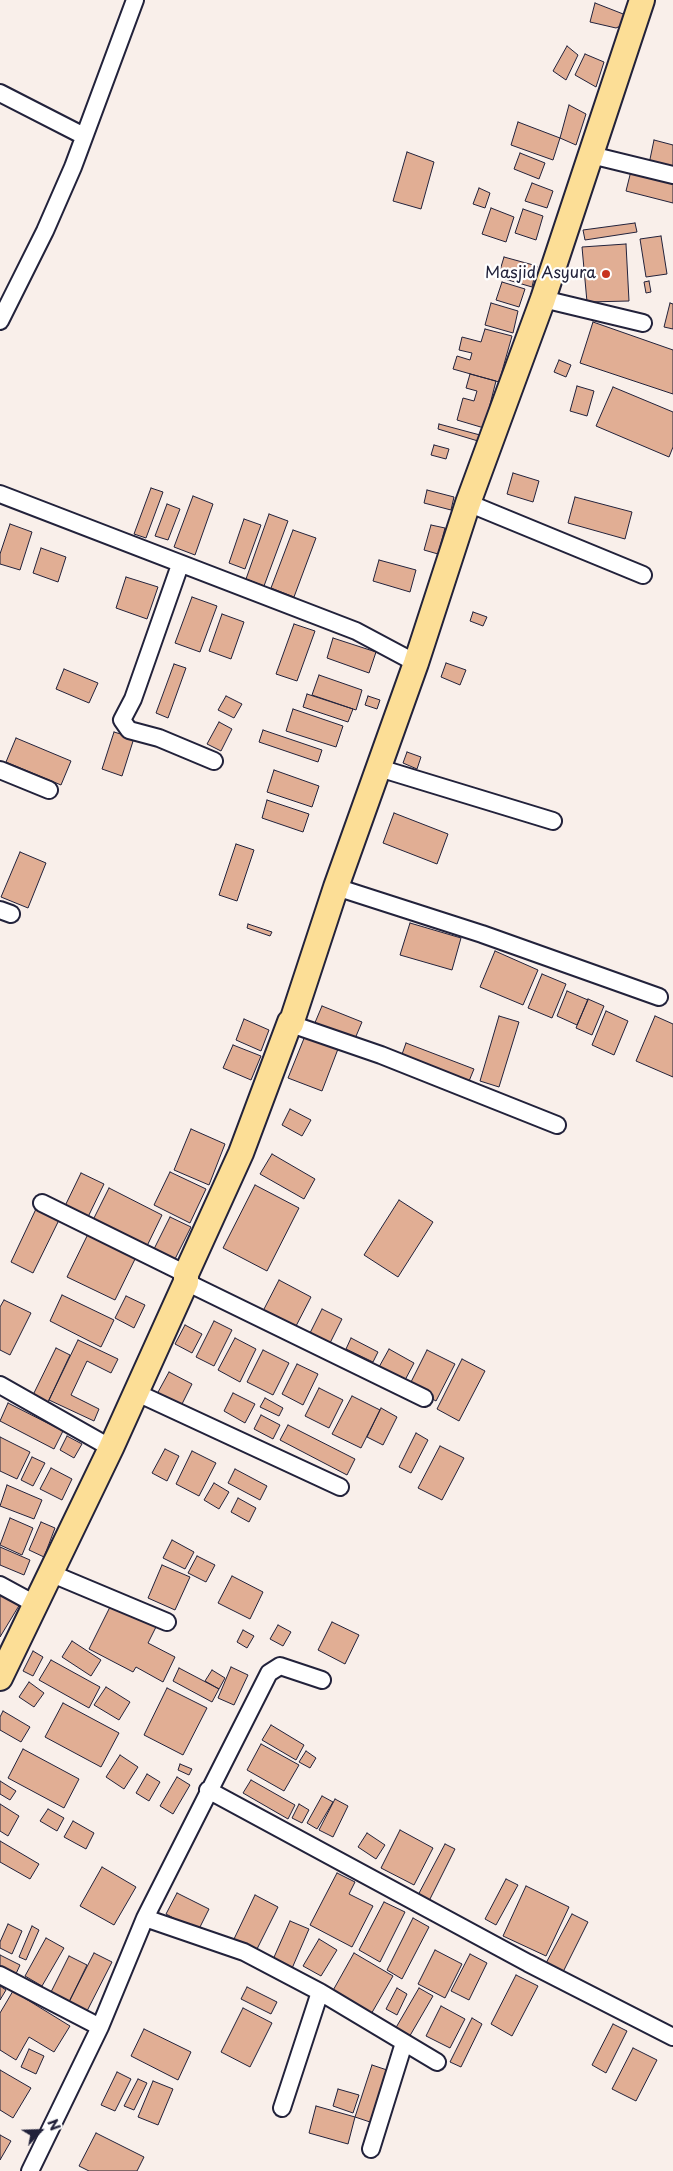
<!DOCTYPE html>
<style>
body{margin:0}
#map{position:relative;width:673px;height:2171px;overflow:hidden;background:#f9efea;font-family:"Playpen Sans",sans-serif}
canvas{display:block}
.north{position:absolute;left:15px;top:2106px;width:50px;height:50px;-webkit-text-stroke:4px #fff;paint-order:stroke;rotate:66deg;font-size:14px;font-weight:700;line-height:20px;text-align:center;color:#22223b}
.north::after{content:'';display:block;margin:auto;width:18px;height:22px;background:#22223b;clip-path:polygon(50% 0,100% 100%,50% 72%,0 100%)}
</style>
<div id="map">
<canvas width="673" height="2171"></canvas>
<div class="north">N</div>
</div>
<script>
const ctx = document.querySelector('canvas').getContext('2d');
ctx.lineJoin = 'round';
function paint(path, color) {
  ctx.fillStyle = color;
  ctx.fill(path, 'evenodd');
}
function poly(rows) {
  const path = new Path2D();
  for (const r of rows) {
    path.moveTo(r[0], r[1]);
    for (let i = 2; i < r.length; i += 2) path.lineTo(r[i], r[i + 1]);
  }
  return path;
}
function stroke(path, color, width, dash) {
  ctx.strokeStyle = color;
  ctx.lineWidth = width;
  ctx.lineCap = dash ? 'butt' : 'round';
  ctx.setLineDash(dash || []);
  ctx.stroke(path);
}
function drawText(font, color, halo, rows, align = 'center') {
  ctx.font = font + ' "Playpen Sans",sans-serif';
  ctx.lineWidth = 4.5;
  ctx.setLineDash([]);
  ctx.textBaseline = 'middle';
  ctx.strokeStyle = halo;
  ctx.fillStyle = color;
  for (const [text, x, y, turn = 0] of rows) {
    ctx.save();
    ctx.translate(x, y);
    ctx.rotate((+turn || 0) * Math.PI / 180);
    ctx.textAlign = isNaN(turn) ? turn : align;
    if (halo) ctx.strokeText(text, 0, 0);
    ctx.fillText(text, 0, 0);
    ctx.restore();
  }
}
const building = poly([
 [595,3,636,19,616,28,590,22,595,3],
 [567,46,578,55,566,80,553,71,567,46],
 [585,54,604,62,596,87,575,75,585,54],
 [569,105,586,114,576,145,560,138,569,105],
 [518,122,560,138,553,160,511,145,518,122],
 [654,140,673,145,673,169,649,164,654,140],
 [407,152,434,162,421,209,393,201,407,152],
 [520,153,545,163,539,179,514,169,520,153],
 [631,171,673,182,673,203,626,191,631,171],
 [532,183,553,191,547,208,525,201,532,183],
 [479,188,490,193,485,208,473,204,479,188],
 [491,208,514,217,506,242,482,234,491,208],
 [523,209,543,216,536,240,515,233,523,209],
 [635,223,637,232,585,240,583,230,635,223],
 [661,236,667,274,646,277,640,239,661,236],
 [626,244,629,301,587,302,582,247,626,244],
 [504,257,537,266,532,287,498,277,504,257],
 [649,281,651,292,646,293,644,282,649,281],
 [502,282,525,289,519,307,496,300,502,282],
 [491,303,518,311,513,333,485,325,491,303],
 [670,303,673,304,673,329,664,327,670,303],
 [593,322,673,350,673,394,580,363,593,322],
 [485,329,512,336,499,382,453,369,457,356,470,360,472,353,459,350,462,337,481,342,485,329],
 [559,360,571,365,566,377,554,372,559,360],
 [470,374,496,381,484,428,457,420,463,398,474,401,477,391,466,388,470,374],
 [577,386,594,391,587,416,570,411,577,386],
 [613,387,673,412,673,447,669,457,596,426,613,387],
 [439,424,480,435,478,441,438,429,439,424],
 [434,445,449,449,446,459,431,455,434,445],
 [513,473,539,481,533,502,507,494,513,473],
 [151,488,163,492,146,538,134,534,151,488],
 [427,490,454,497,451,510,424,503,427,490],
 [193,496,213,504,195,555,174,547,193,496],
 [575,497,632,512,625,539,568,523,575,497],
 [167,504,180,509,168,540,155,536,167,504],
 [269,514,288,521,264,586,246,579,269,514],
 [244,519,261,525,245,569,229,563,244,519],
 [10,524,32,532,20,570,0,564,0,554,10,524],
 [431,525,445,528,438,554,424,550,431,525],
 [293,530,316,538,294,597,271,588,293,530],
 [41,548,66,557,58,582,33,573,41,548],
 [379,560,416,570,410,592,373,581,379,560],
 [126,577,158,587,147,619,116,608,126,577],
 [192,597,217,606,200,652,175,643,192,597],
 [473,612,487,617,483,626,470,621,473,612],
 [222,614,244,622,231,659,209,651,222,614],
 [294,624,315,631,297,681,276,674,294,624],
 [333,638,376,652,369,673,327,658,333,638],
 [446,663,466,670,460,685,441,677,446,663],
 [174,664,186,668,168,718,156,713,174,664],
 [64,669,98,683,89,703,56,689,64,669],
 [319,675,362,690,356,710,312,695,319,675],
 [307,694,353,709,348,722,303,707,307,694],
 [226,696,242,704,234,718,218,710,226,696],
 [368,696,380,700,377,709,365,705,368,696],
 [293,709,343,726,336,747,286,731,293,709],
 [219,722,232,729,221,751,207,744,219,722],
 [263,730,322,750,318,762,259,742,263,730],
 [114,732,134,738,122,776,102,769,114,732],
 [16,738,71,761,61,785,6,762,16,738],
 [407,752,421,757,417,769,403,763,407,752],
 [274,770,319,786,312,807,267,792,274,770],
 [267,800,309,814,303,832,262,818,267,800],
 [394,813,448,834,437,864,383,843,394,813],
 [236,844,254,850,237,901,219,895,236,844],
 [20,852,46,863,28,908,1,897,20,852],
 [410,923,461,938,452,970,400,955,410,923],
 [248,924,272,932,270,936,247,928,248,924],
 [495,951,538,970,523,1005,480,987,495,951],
 [542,974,566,984,552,1018,528,1008,542,974],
 [567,991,588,1000,577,1025,557,1016,567,991],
 [588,999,604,1006,592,1035,576,1028,588,999],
 [322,1006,362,1022,354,1041,314,1025,322,1006],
 [606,1011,628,1021,614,1055,592,1045,606,1011],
 [499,1016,519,1022,499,1087,480,1081,499,1016],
 [655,1016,673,1024,673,1077,636,1061,655,1016],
 [244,1019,269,1030,261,1051,236,1040,244,1019],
 [305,1036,338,1049,322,1091,288,1078,305,1036],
 [406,1043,474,1069,467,1086,400,1060,406,1043],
 [233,1045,261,1056,251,1080,223,1068,233,1045],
 [290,1109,311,1120,302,1136,282,1125,290,1109],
 [191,1129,225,1144,209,1185,174,1170,191,1129],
 [272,1154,315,1179,304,1199,260,1174,272,1154],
 [170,1172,206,1189,190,1223,154,1205,170,1172],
 [81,1173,104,1184,87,1219,64,1208,81,1173],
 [255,1185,299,1208,267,1271,223,1248,255,1185],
 [109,1188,162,1215,146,1248,92,1222,109,1188],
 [399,1200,433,1222,398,1277,364,1255,399,1200],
 [36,1209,59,1220,33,1273,11,1262,36,1209],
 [170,1217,191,1227,174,1261,153,1251,170,1217],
 [89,1232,137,1255,115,1300,67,1277,89,1232],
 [279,1280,311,1297,295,1328,263,1311,279,1280],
 [62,1295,114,1320,101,1347,50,1321,62,1295],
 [126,1296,145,1305,134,1328,115,1318,126,1296],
 [4,1300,31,1313,10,1355,0,1350,0,1307,4,1300],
 [322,1309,342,1319,328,1347,308,1337,322,1309],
 [214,1321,232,1330,214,1366,196,1357,214,1321],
 [185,1325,202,1334,192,1353,175,1344,185,1325],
 [235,1338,256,1349,240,1382,218,1370,235,1338],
 [351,1338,378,1352,373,1362,346,1349,351,1338],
 [78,1340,118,1359,111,1373,87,1361,71,1395,99,1409,94,1421,49,1400,78,1340],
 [56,1348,70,1355,48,1402,33,1395,56,1348],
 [389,1349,414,1363,404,1382,379,1367,389,1349],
 [263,1350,289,1363,273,1395,247,1382,263,1350],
 [427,1350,455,1364,436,1401,409,1386,427,1350],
 [462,1359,485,1371,459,1421,437,1409,462,1359],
 [297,1364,318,1374,303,1405,282,1394,297,1364],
 [169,1372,192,1384,181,1406,157,1394,169,1372],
 [319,1388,343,1400,329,1428,305,1416,319,1388],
 [233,1393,255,1404,245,1423,224,1411,233,1393],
 [352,1396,380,1410,361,1448,332,1434,352,1396],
 [265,1398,283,1408,279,1416,260,1407,265,1398],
 [8,1403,63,1431,54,1449,0,1421,8,1403],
 [381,1408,397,1417,383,1445,367,1437,381,1408],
 [261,1415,280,1425,273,1439,254,1429,261,1415],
 [288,1425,355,1459,347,1475,280,1440,288,1425],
 [416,1433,428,1440,411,1473,399,1467,416,1433],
 [67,1436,82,1444,74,1458,60,1450,67,1436],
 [0,1437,30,1452,17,1479,0,1471,0,1437],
 [440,1446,464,1458,442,1500,418,1488,440,1446],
 [165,1449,179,1456,167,1481,152,1473,165,1449],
 [192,1451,216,1463,199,1496,176,1484,192,1451],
 [32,1457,45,1463,33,1486,21,1480,32,1457],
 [51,1468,72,1479,62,1500,40,1489,51,1468],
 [235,1469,267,1486,260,1500,228,1483,235,1469],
 [214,1483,229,1492,219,1509,204,1500,214,1483],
 [7,1485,42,1500,34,1519,0,1506,7,1485],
 [238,1498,256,1508,249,1522,231,1512,238,1498],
 [10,1518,33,1528,22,1555,0,1545,10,1518],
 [41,1522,55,1528,44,1557,29,1550,41,1522],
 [172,1540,194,1552,185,1569,163,1558,172,1540],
 [0,1547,30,1560,24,1575,0,1565,0,1547],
 [197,1556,215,1565,206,1582,188,1573,197,1556],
 [162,1565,190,1577,175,1610,148,1598,162,1565],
 [232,1576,263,1592,250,1619,218,1603,232,1576],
 [0,1592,20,1604,0,1637,0,1592],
 [112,1603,157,1625,148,1643,175,1657,163,1682,136,1667,133,1672,89,1649,112,1603],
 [332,1622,359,1635,345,1664,318,1650,332,1622],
 [278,1625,291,1632,283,1646,270,1639,278,1625],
 [243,1630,254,1636,247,1648,237,1642,243,1630],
 [72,1641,101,1660,91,1676,62,1657,72,1641],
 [33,1651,43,1657,33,1676,23,1671,33,1651],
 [51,1660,100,1687,89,1708,39,1680,51,1660],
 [231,1667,248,1675,234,1705,218,1698,231,1667],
 [179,1668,219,1689,212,1702,173,1681,179,1668],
 [212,1670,225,1678,219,1689,205,1681,212,1670],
 [29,1682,44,1693,34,1707,19,1697,29,1682],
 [106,1687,130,1702,119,1720,94,1705,106,1687],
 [167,1688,207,1708,183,1755,144,1735,167,1688],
 [63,1703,119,1733,101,1767,45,1737,63,1703],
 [3,1711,30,1727,21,1742,0,1730,0,1717,3,1711],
 [271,1725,304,1745,296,1760,262,1740,271,1725],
 [261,1744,299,1765,284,1791,247,1770,261,1744],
 [23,1749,79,1779,64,1808,8,1778,23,1749],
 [306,1751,316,1758,310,1768,299,1762,306,1751],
 [120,1755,138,1767,124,1789,106,1777,120,1755],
 [180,1764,192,1769,189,1775,178,1770,180,1764],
 [147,1774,160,1782,149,1801,136,1793,147,1774],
 [177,1777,190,1785,173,1814,160,1806,177,1777],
 [251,1780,295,1805,288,1819,243,1793,251,1780],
 [0,1781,16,1791,10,1800,0,1794,0,1781],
 [322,1796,333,1802,317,1829,307,1823,322,1796],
 [335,1799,348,1806,333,1837,319,1830,335,1799],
 [0,1804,19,1816,8,1836,0,1831,0,1804],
 [299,1804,309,1810,302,1823,292,1818,299,1804],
 [48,1809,64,1818,57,1831,40,1821,48,1809],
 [73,1821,94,1833,86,1849,64,1837,73,1821],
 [400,1830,433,1848,414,1885,381,1868,400,1830],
 [367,1833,385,1845,376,1859,358,1847,367,1833],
 [0,1841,39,1864,30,1879,0,1862,0,1841],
 [445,1844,455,1849,428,1903,417,1897,445,1844],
 [102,1867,136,1887,114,1925,80,1906,102,1867],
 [337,1873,355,1882,349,1894,373,1906,352,1947,310,1925,337,1873],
 [506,1879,518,1885,496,1925,485,1919,506,1879],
 [526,1886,569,1907,546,1956,503,1936,526,1886],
 [177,1893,209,1909,198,1931,166,1914,177,1893],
 [255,1895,278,1907,256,1951,234,1939,255,1895],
 [384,1902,405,1912,380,1962,359,1950,384,1902],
 [572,1914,588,1922,562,1974,545,1965,572,1914],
 [413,1918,429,1927,402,1979,387,1970,413,1918],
 [290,1921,309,1929,290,1973,271,1964,290,1921],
 [8,1924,22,1931,12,1954,0,1948,0,1942,8,1924],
 [32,1926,39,1930,26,1960,19,1957,32,1926],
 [46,1938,64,1948,42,1986,25,1976,46,1938],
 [319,1939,337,1950,321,1976,303,1966,319,1939],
 [435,1950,462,1964,445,1998,418,1984,435,1950],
 [94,1953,112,1962,87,2011,69,2002,94,1953],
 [354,1953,393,1976,370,2016,331,1994,354,1953],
 [470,1954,487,1963,469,2000,451,1991,470,1954],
 [0,1955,20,1965,15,1976,0,1969,0,1955],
 [69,1956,87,1965,69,2002,51,1992,69,1956],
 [516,1975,538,1986,512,2036,491,2024,516,1975],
 [0,1986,6,1990,0,2000,0,1986],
 [247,1987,277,2002,271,2014,241,1999,247,1987],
 [397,1988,407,1994,397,2015,386,2009,397,1988],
 [419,1988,433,1996,408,2039,394,2031,419,1988],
 [13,1991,70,2026,54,2052,29,2037,16,2060,0,2050,0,2013,13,1991],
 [441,2006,465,2019,450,2048,426,2036,441,2006],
 [243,2008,272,2023,250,2067,221,2052,243,2008],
 [472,2018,482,2024,461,2067,450,2062,472,2018],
 [613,2024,627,2031,606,2073,592,2065,613,2024],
 [144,2029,191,2052,178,2080,131,2056,144,2029],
 [633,2048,657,2060,636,2101,612,2089,633,2048],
 [29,2049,44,2056,36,2074,21,2067,29,2049],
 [372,2065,387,2070,370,2122,355,2117,372,2065],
 [0,2070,31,2088,13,2118,0,2110,0,2070],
 [117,2072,131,2079,115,2111,101,2105,117,2072],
 [138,2079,147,2083,134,2110,124,2106,138,2079],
 [153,2081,173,2089,158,2125,138,2117,153,2081],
 [338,2089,359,2095,353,2113,333,2106,338,2089],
 [316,2106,355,2117,348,2144,309,2133,316,2106],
 [96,2133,144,2157,137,2171,89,2171,79,2166,96,2133],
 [0,2135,11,2141,0,2160,0,2135]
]);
paint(building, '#e1ae94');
stroke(building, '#22223b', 1);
const minor = poly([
 [0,93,84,136],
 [591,155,673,175],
 [543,299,643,323],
 [0,321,45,231,73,167,135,0],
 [0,494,356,631,416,663],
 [468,503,643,575],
 [180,565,133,699,122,720,129,730,159,738,214,761],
 [379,768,553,821],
 [0,770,49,790],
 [336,887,482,934,659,997],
 [0,910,11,914],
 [291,1024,381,1055,557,1125],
 [42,1203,186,1274],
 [186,1282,424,1398],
 [0,1385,111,1448],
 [135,1392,340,1487],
 [50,1573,167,1622],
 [0,1585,35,1604],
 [208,1790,528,1963,673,2037],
 [145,1918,244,1952,320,1992,437,2062],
 [0,1975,100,2027],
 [282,2108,320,1992],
 [371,2149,404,2043],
 [30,2171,100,2027,145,1918,269,1673,280,1666,322,1680]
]);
const highway = poly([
 [0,1678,111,1448,186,1282,186,1274,241,1153,290,1022,291,1024,336,887,416,663,468,503,543,299,642,0]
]);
stroke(minor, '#22223b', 20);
stroke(highway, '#22223b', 28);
stroke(minor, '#fff', 16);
stroke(highway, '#fcde96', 24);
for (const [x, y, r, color] of [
 [606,274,5,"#c8321e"]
]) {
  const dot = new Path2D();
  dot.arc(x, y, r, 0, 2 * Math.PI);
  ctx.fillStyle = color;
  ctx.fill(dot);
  stroke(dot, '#fff', 2);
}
drawText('16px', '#22223b', '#fff', [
 ["Masjid Asyura",596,274]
], 'right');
</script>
